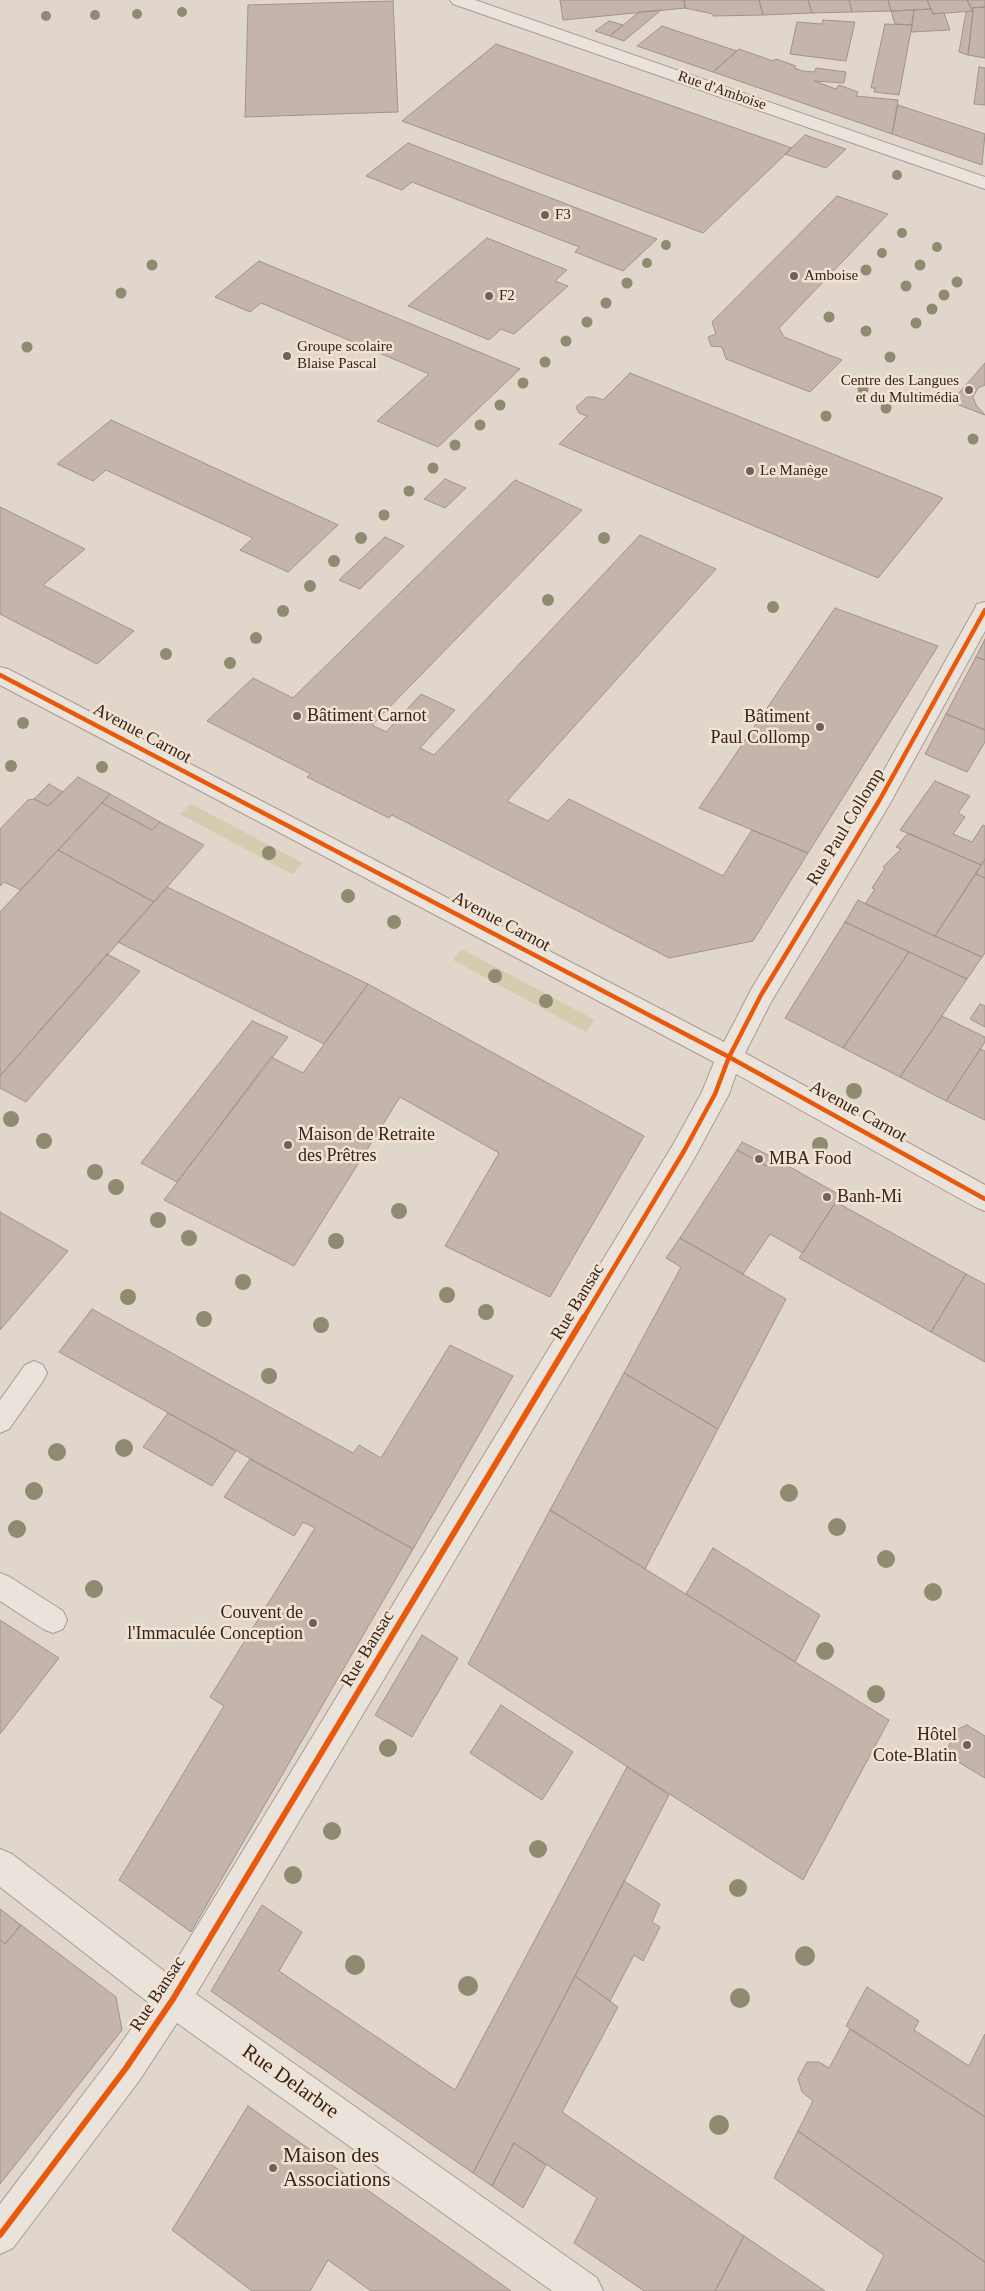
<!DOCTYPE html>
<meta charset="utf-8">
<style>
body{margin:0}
canvas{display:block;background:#e1d6cb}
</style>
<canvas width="985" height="2291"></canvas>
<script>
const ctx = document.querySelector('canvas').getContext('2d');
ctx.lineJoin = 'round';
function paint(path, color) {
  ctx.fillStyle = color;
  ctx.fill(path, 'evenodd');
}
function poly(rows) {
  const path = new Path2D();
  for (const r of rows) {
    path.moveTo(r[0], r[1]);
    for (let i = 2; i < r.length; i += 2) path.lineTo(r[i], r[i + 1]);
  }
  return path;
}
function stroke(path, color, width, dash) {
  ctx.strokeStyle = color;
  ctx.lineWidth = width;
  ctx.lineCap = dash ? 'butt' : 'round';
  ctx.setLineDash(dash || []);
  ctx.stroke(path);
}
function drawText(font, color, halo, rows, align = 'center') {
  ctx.font = font + ' "Times New Roman",serif';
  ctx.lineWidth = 5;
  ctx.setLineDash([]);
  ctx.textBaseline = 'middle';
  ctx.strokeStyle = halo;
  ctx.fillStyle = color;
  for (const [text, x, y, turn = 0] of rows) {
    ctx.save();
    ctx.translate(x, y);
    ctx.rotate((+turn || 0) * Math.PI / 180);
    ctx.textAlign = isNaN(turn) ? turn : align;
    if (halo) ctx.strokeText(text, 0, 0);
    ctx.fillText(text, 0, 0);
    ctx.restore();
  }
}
paint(poly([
 [191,804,303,863,292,874,180,814],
 [462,949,595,1020,586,1032,453,960]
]), '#d3ccae');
const building = poly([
 [560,0,684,0,685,8,563,20,560,0],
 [684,0,759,0,763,15,713,16,713,14,685,8,684,0],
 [759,0,808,0,812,13,763,15,759,0],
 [808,0,849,0,852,12,812,13,808,0],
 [849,0,888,0,891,11,852,12,849,0],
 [888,0,927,0,931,9,891,11,888,0],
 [927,0,967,0,973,11,933,14,927,0],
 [967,0,985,0,985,7,971,8,967,0],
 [393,1,398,112,245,117,248,5,393,1],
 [985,7,985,58,968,55,973,11,971,8,985,7],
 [931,9,933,14,944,13,950,30,911,32,914,10,931,9],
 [661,10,624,41,610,36,639,12,661,10],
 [914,10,912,25,895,24,891,11,914,10],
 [973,11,968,55,959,52,966,12,973,11],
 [823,20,855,22,846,61,790,54,797,22,822,24,823,20],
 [609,21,623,25,610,36,595,31,609,21],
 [885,24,912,25,899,95,874,92,875,88,871,88,885,24],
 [662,26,737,51,713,72,637,46,662,26],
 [496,44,792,148,703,233,402,121,496,44],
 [739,49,773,61,776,59,796,66,794,68,803,71,814,72,816,68,846,72,844,83,814,81,836,89,839,85,858,92,856,96,898,100,892,134,713,72,739,49],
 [979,67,985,68,985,105,974,104,979,67],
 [898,105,985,134,982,165,892,134,898,105],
 [805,135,846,149,826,168,785,154,805,135],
 [408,143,657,239,623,271,575,252,579,247,412,182,402,190,366,176,408,143],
 [837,196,888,214,779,328,784,337,842,360,810,392,726,359,722,347,711,346,708,337,716,334,712,322,837,196],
 [487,238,567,270,555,281,568,286,514,334,501,329,489,340,408,306,487,238],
 [259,261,520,369,438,447,377,421,429,374,261,303,250,312,215,297,259,261],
 [985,363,985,385,978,388,973,397,976,405,985,415,951,402,985,363],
 [630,373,943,498,878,578,559,444,587,416,579,413,576,407,587,397,595,397,603,400,630,373],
 [111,420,338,525,288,572,240,550,253,538,106,470,93,481,57,464,111,420],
 [445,479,466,488,445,508,424,499,445,479],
 [515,480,582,510,372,725,386,732,421,694,455,710,420,748,434,755,640,535,716,569,507,801,548,821,569,799,723,876,752,830,808,853,753,941,669,958,392,815,389,818,307,777,311,774,207,721,253,678,293,698,515,480],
 [0,507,85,549,43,585,134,631,97,664,0,614,0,507],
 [385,537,404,546,360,589,339,580,385,537],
 [835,608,938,646,808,853,699,808,835,608],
 [985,639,985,660,976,657,985,639],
 [976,657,985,660,985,730,946,714,976,657],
 [946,714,985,730,985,742,967,772,925,754,946,714],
 [78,777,110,794,21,890,4,882,0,886,0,829,28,800,34,799,48,806,78,777],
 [935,781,970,796,958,813,965,817,953,834,972,842,983,825,985,826,985,859,981,865,900,830,935,781],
 [49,784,63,792,48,806,34,799,49,784],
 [110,794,160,822,152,830,102,803,110,794],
 [102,803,152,830,160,822,204,845,154,902,58,850,102,803],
 [908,833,981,865,935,936,865,904,875,889,872,888,885,868,883,867,901,849,896,847,908,833],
 [58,850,154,902,0,1076,0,912,58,850],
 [985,859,985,878,976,874,985,859],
 [976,874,985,878,985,953,982,957,935,936,976,874],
 [167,887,368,984,324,1044,118,942,167,887],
 [858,900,935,936,982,957,967,979,845,922,858,900],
 [845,922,909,952,843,1048,785,1018,845,922],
 [909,952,967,979,900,1077,843,1048,909,952],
 [107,954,140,971,26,1102,0,1088,0,1076,107,954],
 [368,984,644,1136,550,1297,445,1246,499,1153,400,1097,294,1266,164,1200,271,1057,303,1073,368,984],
 [980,1004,985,1006,985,1027,970,1019,980,1004],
 [942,1016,985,1037,985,1042,946,1101,900,1077,942,1016],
 [252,1021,288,1037,177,1182,141,1163,252,1021],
 [980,1049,985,1051,985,1120,946,1101,980,1049],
 [742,1142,772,1157,767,1166,737,1150,742,1142],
 [737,1150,767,1166,772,1157,840,1195,803,1253,770,1234,743,1274,680,1238,737,1150],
 [836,1202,966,1274,931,1332,799,1258,836,1202],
 [0,1212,68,1251,0,1330,0,1212],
 [680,1238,786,1299,718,1429,624,1373,681,1267,666,1258,680,1238],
 [966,1274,985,1284,985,1362,931,1332,966,1274],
 [92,1309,353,1453,359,1445,381,1458,450,1345,513,1376,413,1549,59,1352,92,1309],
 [624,1373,718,1429,645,1569,550,1510,624,1373],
 [168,1413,236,1451,212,1486,143,1447,168,1413],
 [250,1459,413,1549,191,1932,119,1880,224,1706,210,1697,315,1528,303,1522,294,1536,224,1497,250,1459],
 [550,1510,889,1720,803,1880,468,1664,550,1510],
 [713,1548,820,1615,795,1662,686,1594,713,1548],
 [0,1620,59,1658,0,1734,0,1620],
 [422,1635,458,1658,412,1737,375,1715,422,1635],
 [501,1705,573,1752,542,1800,470,1753,501,1705],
 [967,1725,985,1736,985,1778,945,1754,956,1730,967,1725],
 [627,1767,669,1795,473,2173,211,1991,262,1905,302,1932,279,1971,455,2090,627,1767],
 [624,1881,660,1904,652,1922,660,1927,643,1961,634,1955,610,2001,575,1976,624,1881],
 [0,1909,21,1925,5,1944,0,1940,0,1909],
 [21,1925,116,1997,122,2030,0,2184,0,1940,5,1944,21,1925],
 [575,1976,618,2007,562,2112,744,2236,715,2291,644,2291,574,2243,597,2198,514,2143,492,2186,473,2173,575,1976],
 [867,1987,919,2021,914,2030,969,2066,985,2034,985,2117,846,2026,867,1987],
 [850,2029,985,2117,985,2262,798,2131,813,2101,802,2092,798,2079,807,2062,819,2062,829,2068,850,2029],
 [248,2106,511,2291,371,2291,328,2260,310,2291,252,2291,172,2230,248,2106],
 [798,2131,985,2262,985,2291,866,2291,884,2255,774,2178,798,2131],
 [514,2143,546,2165,523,2208,492,2186,514,2143],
 [744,2236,825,2291,715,2291,744,2236]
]);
paint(building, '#c4b4ac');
stroke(building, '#a1928b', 1);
const lane = poly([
 [34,1361,43,1365,47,1373,43,1381,9,1429,0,1433,0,1400,25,1365,34,1361],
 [0,1573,10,1577,63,1611,67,1620,63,1629,53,1633,43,1629,0,1601,0,1573]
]);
const street = poly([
 [450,0,475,0,985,177,985,189,453,4,450,0],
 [985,602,985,631,888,807,771,1002,745,1053,985,1185,985,1211,975,1207,736,1074,729,1094,694,1159,196,1994,597,2278,603,2291,552,2291,177,2023,139,2081,13,2248,0,2254,0,2204,113,2055,149,2003,0,1887,0,1849,12,1854,168,1974,674,1143,702,1092,714,1062,0,685,0,667,8,669,724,1042,752,988,870,795,974,610,977,604,985,602]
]);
stroke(lane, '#a69c94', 2);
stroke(street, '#a69c94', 2);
paint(lane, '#eae3dc');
paint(street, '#eae3dc');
stroke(poly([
 [0,675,729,1057,985,1199],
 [583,1319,684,1151,715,1094,729,1057,761,995,879,801,985,610]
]), '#e8590c', 4.5);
stroke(poly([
 [0,2235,126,2068,173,1999,584,1317]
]), '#e8590c', 6);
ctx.fillStyle = '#8f8b70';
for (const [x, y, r] of [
 [182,12,5],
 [137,14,5],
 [95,15,5],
 [46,16,5],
 [897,175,5],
 [902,233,5],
 [666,245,5],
 [937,247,5],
 [882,253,5],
 [647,263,5],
 [152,265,5.5],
 [920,265,5.5],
 [866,270,5.5],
 [957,282,5.5],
 [627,283,5.5],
 [906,286,5.5],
 [121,293,5.5],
 [944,295,5.5],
 [606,303,5.5],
 [932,309,5.5],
 [829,317,5.5],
 [587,322,5.5],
 [916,323,5.5],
 [866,331,5.5],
 [566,341,5.5],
 [27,347,5.5],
 [890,357,5.5],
 [545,362,5.5],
 [523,383,5.5],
 [863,389,5.5],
 [500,405,5.5],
 [886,408,5.5],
 [826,416,5.5],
 [480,425,5.5],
 [973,439,5.5],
 [455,445,5.5],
 [433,468,5.5],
 [409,491,5.5],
 [384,515,5.5],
 [361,538,6],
 [604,538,6],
 [334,561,6],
 [310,586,6],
 [548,600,6],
 [773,607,6],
 [283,611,6],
 [256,638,6],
 [166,654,6],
 [230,663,6],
 [23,723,6],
 [11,766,6],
 [102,767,6],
 [269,853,7],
 [348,896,7],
 [394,922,7],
 [495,976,7],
 [546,1001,7],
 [854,1091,8],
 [11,1119,8],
 [44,1141,8],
 [820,1145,8],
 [95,1172,8],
 [116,1187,8],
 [399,1211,8],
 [158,1220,8],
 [189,1238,8],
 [336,1241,8],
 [243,1282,8],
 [447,1295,8],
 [128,1297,8],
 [486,1312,8],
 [204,1319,8],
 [321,1325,8],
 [269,1376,8],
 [124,1448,9],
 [57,1452,9],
 [34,1491,9],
 [789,1493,9],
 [837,1527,9],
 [17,1529,9],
 [886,1559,9],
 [94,1589,9],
 [933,1592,9],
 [825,1651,9],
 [876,1694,9],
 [388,1748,9],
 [332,1831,9],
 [538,1849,9],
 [293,1875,9],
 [738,1888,9],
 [805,1956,10],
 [355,1965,10],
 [468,1986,10],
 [740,1998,10],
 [719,2125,10]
]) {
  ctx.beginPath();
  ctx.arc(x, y, r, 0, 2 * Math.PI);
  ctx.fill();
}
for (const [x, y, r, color] of [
 [545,215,5,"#70625b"],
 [794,276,5,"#70625b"],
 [489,296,5,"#70625b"],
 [287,356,5,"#70625b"],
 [969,390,5,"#70625b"],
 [750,471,5,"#70625b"],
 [297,716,5,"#70625b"],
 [820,727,5,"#70625b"],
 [288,1145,5,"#70625b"],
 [759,1159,5,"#70625b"],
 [827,1197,5,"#70625b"],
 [313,1623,5,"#70625b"],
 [967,1745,5,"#70625b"],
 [273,2168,5,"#70625b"]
]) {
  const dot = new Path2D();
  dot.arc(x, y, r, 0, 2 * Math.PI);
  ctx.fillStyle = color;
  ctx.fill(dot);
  stroke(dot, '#f2e2d1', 2);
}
drawText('15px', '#33241e', '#f2e2d1', [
 ["Rue d'Amboise",722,91,19]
]);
drawText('15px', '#33241e', '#f2e2d1', [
 ["F3",555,215],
 ["Amboise",804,276],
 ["F2",499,296],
 ["Groupe scolaire",297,347],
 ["Blaise Pascal",297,364],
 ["Centre des Langues",959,381,"right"],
 ["et du Multimédia",959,398,"right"],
 ["Le Manège",760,471]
], 'left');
drawText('18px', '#33241e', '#f2e2d1', [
 ["Bâtiment Carnot",307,716],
 ["Bâtiment",810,717,"right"],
 ["Paul Collomp",810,738,"right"],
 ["Maison de Retraite",298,1135],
 ["des Prêtres",298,1156],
 ["MBA Food",769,1159],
 ["Banh-Mi",837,1197],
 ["Couvent de",303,1613,"right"],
 ["l'Immaculée Conception",303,1634,"right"],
 ["Hôtel",957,1735,"right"],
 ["Cote-Blatin",957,1756,"right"]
], 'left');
drawText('18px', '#33241e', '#f2e2d1', [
 ["Avenue Carnot",142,734,28],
 ["Rue Paul Collomp",846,827,-59],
 ["Avenue Carnot",501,922,28],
 ["Avenue Carnot",858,1112,29],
 ["Rue Bansac",578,1302,-59],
 ["Rue Bansac",368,1649,-59],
 ["Rue Bansac",158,1994,-57]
]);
drawText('21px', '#33241e', '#f2e2d1', [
 ["Rue Delarbre",290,2082,35]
]);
drawText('21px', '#33241e', '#f2e2d1', [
 ["Maison des",283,2156],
 ["Associations",283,2180]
], 'left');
</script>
